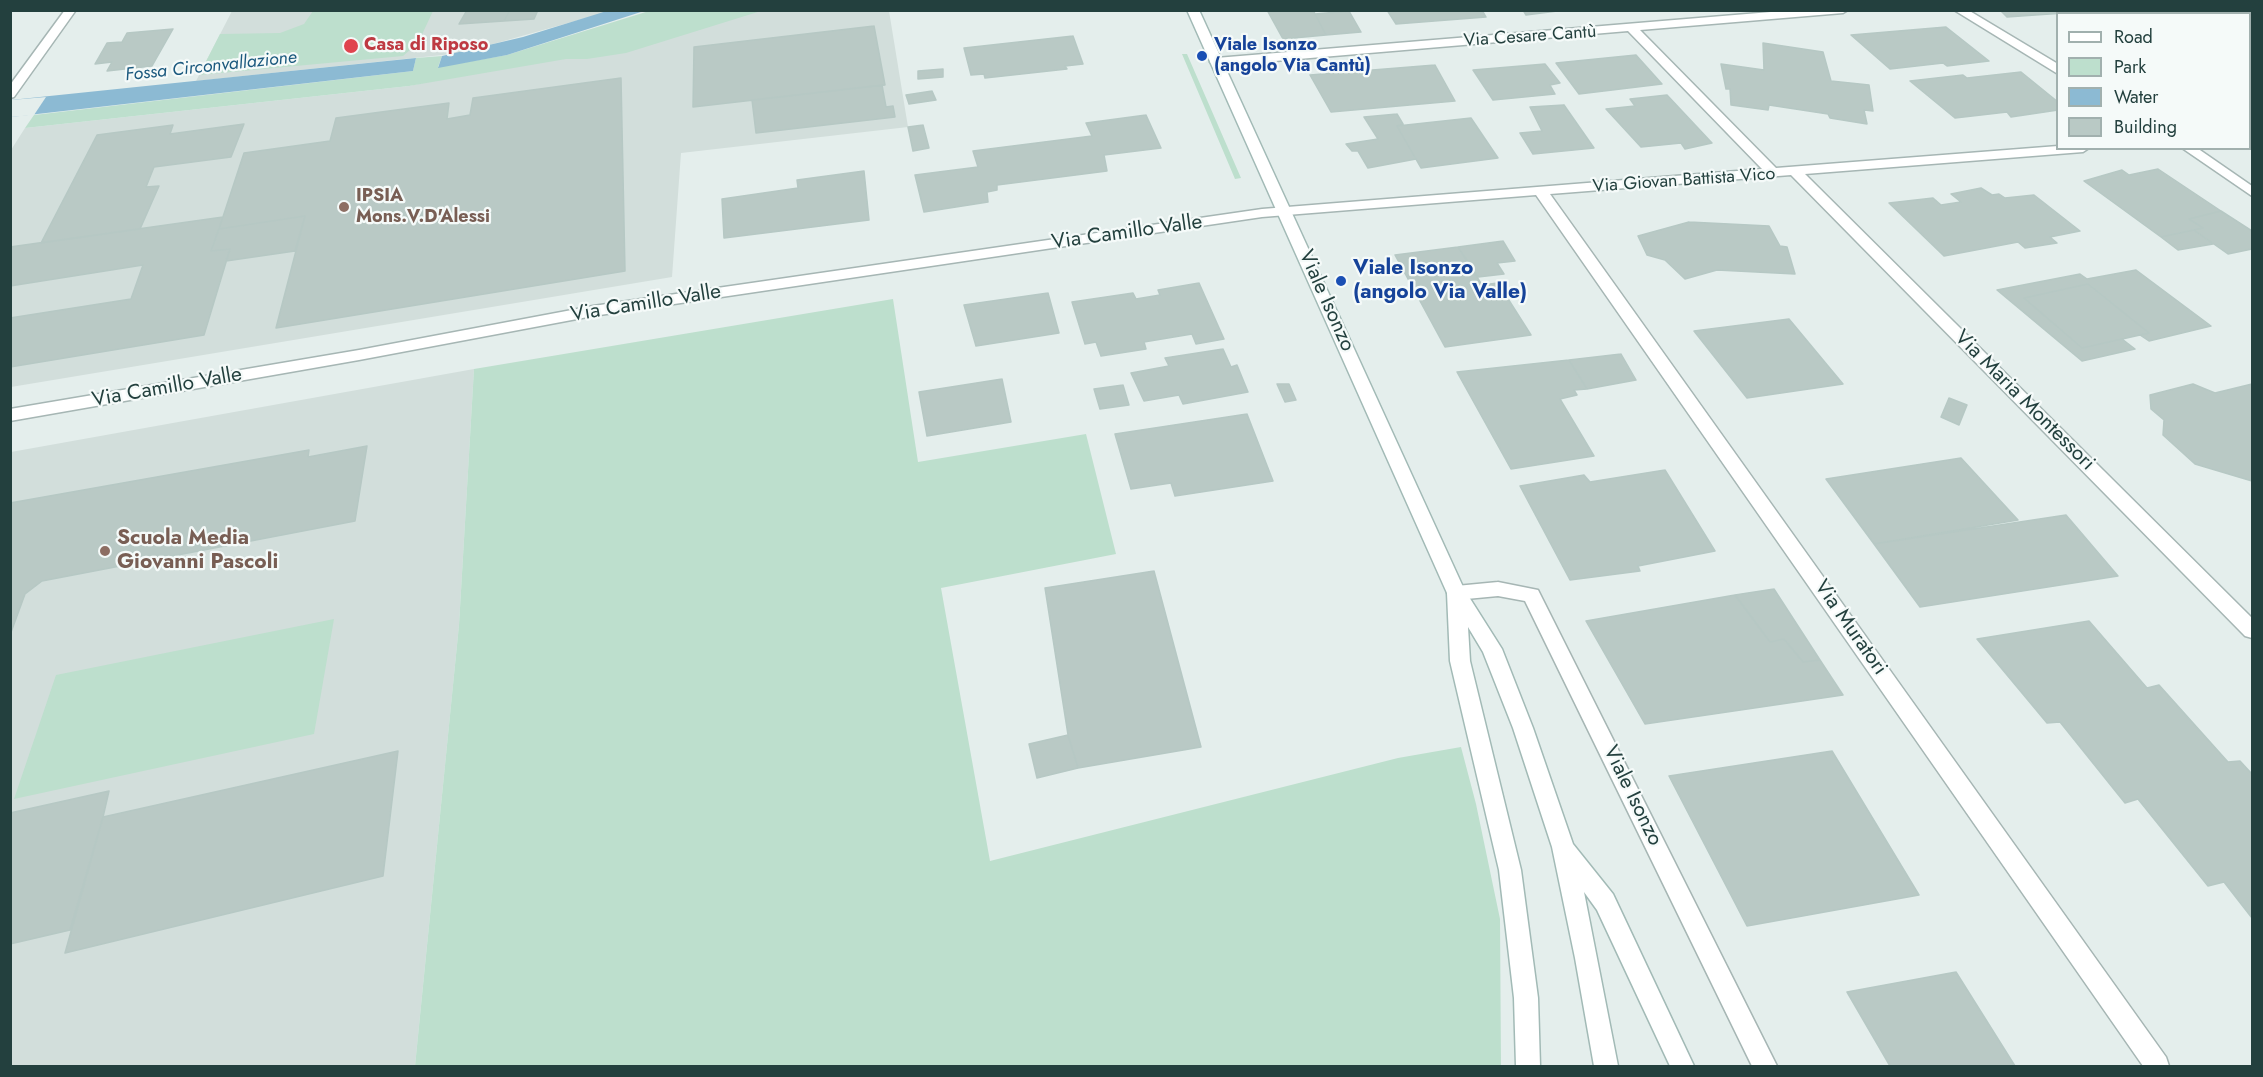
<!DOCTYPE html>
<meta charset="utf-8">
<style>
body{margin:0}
#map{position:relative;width:2263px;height:1077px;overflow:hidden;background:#e4eeec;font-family:Jost,sans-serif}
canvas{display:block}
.frame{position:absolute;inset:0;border:12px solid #23403e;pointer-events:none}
.legend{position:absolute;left:2056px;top:12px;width:195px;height:138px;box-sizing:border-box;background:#f5faf9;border:2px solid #a1b0ae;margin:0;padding:8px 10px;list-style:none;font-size:18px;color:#23403e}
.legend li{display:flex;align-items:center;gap:12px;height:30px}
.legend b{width:30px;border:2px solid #a1b0ae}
</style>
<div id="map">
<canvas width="2263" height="1077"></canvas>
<div class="frame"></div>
<ul class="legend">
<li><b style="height:8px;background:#fff"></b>Road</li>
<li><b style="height:16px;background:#bddfcd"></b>Park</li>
<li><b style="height:16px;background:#8cbad3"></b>Water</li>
<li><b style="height:16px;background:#b9c9c5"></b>Building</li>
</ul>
</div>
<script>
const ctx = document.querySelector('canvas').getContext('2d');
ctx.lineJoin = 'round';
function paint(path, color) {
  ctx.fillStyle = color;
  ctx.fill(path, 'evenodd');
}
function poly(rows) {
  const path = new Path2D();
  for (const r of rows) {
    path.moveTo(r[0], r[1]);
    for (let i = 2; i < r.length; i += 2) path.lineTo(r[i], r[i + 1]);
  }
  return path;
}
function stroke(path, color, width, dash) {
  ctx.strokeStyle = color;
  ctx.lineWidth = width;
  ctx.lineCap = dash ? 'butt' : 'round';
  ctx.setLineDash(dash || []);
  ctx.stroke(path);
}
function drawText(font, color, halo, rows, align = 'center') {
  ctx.font = font + ' Jost,sans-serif';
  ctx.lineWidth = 4.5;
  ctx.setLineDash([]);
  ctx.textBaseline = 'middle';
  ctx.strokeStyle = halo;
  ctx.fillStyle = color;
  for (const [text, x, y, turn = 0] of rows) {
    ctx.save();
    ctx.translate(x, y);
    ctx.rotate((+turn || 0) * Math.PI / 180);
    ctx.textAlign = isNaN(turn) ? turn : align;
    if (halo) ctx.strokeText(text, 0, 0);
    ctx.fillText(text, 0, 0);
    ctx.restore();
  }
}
paint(poly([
 [232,11,611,11,461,53,196,81],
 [745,11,889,11,908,127,681,153,672,277,11,387,11,150,25,128,409,86],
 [474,369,459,625,415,1066,11,1066,11,452]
]), '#d2dedb');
paint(poly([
 [313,11,433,11,418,43,403,56,199,75,220,34,280,33,304,24],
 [649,11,761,11,626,53,587,59,566,59,409,86,25,128,34,115,413,71,416,58,442,56,438,67,507,55],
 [1182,54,1187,54,1241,178,1235,179],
 [893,299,918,462,1086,434,1116,554,941,588,990,861,1398,758,1461,747,1476,804,1500,919,1501,1066,415,1066,459,625,474,369],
 [334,619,314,734,14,799,56,675]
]), '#bddfcd');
paint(poly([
 [610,10,644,11,507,55,438,68,442,56,523,37],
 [416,58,413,71,11,117,11,100]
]), '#8cbad3');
paint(poly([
 [46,97,34,115,11,117,11,100]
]), '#e4eeec');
const building = poly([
 [467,10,510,10,504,21,459,24,467,10],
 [510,10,538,10,534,19,504,21,510,10],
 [1267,10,1313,10,1326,35,1283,39,1267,10],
 [1387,10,1482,10,1486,17,1396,24,1387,10],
 [1523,10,1565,10,1526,15,1523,10],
 [2000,10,2061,10,2064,13,2007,17,2000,10],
 [1349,11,1361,32,1326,35,1315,14,1349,11],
 [874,26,885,85,693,107,694,47,874,26],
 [1946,27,1989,61,1947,66,1943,63,1890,69,1851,35,1946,27],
 [173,29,152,66,107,71,112,62,95,64,107,43,122,42,127,33,173,29],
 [1073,36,1083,64,1065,66,1067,69,985,78,984,74,971,75,964,48,1073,36],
 [1763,43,1823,52,1831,81,1869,85,1873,111,1864,110,1867,124,1830,118,1828,114,1769,105,1768,110,1731,105,1730,89,1726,89,1721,64,1764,70,1763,43],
 [1636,55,1662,84,1579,94,1556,63,1636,55],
 [1545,64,1560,83,1550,85,1555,94,1493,100,1473,70,1545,64],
 [1435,65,1455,101,1331,112,1310,75,1435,65],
 [943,69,943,77,918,79,918,71,943,69],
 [2021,72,2058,102,2058,110,2011,117,2007,112,1955,118,1910,81,1963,75,1967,78,2021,72],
 [621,78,625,271,276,328,305,216,219,229,244,153,330,141,336,118,449,103,447,119,470,115,473,98,621,78],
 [882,85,886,107,893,106,895,117,756,133,752,100,882,85],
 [932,91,936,100,909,104,906,95,932,91],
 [1667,95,1712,143,1685,149,1681,143,1641,147,1606,109,1635,106,1630,99,1667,95],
 [1564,105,1594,148,1533,154,1520,133,1542,131,1530,107,1564,105],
 [1397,114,1403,124,1397,126,1416,159,1368,168,1358,151,1352,151,1346,144,1378,139,1364,117,1397,114],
 [1146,115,1161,148,1104,155,1107,171,997,185,997,190,987,192,988,202,924,212,915,175,978,167,973,151,1092,136,1086,123,1146,115],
 [1471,118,1498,158,1421,168,1397,126,1471,118],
 [244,124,231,157,154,167,146,187,159,186,140,229,41,243,97,135,173,125,170,134,244,124],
 [923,125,929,148,913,151,908,127,923,125],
 [2158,169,2221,211,2189,219,2203,228,2161,237,2084,181,2122,170,2129,175,2158,169],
 [864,171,869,220,724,238,722,199,798,188,797,180,864,171],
 [1981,188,1992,195,1999,194,2005,198,2034,195,2080,231,2050,237,2057,243,2025,248,2018,242,1944,256,1889,203,1933,198,1941,205,1961,202,1951,194,1981,188],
 [2221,211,2252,231,2252,249,2228,254,2194,230,2203,228,2189,219,2221,211],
 [305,216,295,251,226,261,230,249,211,251,219,229,305,216],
 [223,217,211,251,230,249,204,335,10,367,10,318,131,299,143,265,10,286,10,247,223,217],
 [1689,222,1769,226,1780,246,1787,247,1795,274,1717,270,1685,279,1665,260,1647,255,1638,236,1689,222],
 [2194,230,2213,244,2178,250,2161,237,2194,230],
 [1503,241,1515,261,1497,263,1504,274,1478,277,1458,247,1503,241],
 [1458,247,1482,285,1498,283,1531,335,1445,347,1395,255,1458,247],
 [2136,270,2211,326,2149,341,2140,335,2149,333,2088,284,2024,298,2082,348,2122,339,2135,349,2082,361,1997,290,2080,274,2087,279,2136,270],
 [1199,283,1224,339,1196,344,1192,334,1144,342,1146,349,1101,356,1096,342,1085,344,1072,302,1133,293,1136,299,1160,295,1158,290,1199,283],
 [2088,284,2149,333,2082,348,2024,298,2088,284],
 [1048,293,1059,333,976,346,964,305,1048,293],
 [1789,319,1843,384,1747,398,1694,331,1789,319],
 [1223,349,1231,367,1237,365,1248,392,1183,404,1179,395,1144,401,1131,373,1169,366,1165,358,1223,349],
 [1621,354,1636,380,1587,389,1569,360,1621,354],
 [1569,360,1587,389,1574,390,1577,395,1560,399,1594,456,1511,469,1457,372,1569,360],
 [1002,379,1011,422,927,436,919,392,1002,379],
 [1277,384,1289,384,1296,400,1285,402,1277,384],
 [2193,384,2215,393,2252,384,2252,481,2195,464,2163,435,2164,420,2151,409,2150,395,2193,384],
 [1123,385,1129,405,1100,409,1094,389,1123,385],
 [1949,398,1967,405,1959,425,1941,417,1949,398],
 [1247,414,1273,481,1175,496,1171,483,1131,489,1115,434,1247,414],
 [367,446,355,521,42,581,25,594,10,635,10,503,309,450,308,457,367,446],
 [1961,458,2018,520,1874,544,1826,479,1961,458],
 [1665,470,1715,551,1638,566,1640,571,1570,580,1520,486,1584,475,1590,482,1665,470],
 [2066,515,2118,576,1920,607,1874,544,2066,515],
 [1154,571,1201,747,1078,768,1068,735,1045,588,1154,571],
 [1774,589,1820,660,1803,662,1784,639,1770,642,1735,595,1774,589],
 [1735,595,1770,642,1784,639,1803,662,1820,660,1843,695,1645,724,1586,621,1735,595],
 [2089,621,2147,688,2159,685,2228,762,2240,761,2252,774,2252,918,2224,882,2208,886,2138,799,2125,803,2060,722,2047,723,1977,639,2089,621],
 [1068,735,1078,768,1037,778,1029,744,1068,735],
 [398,751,383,876,65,953,103,817,398,751],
 [1832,751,1919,895,1747,926,1669,776,1832,751],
 [109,791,103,817,70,930,10,944,10,813,109,791],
 [1956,972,2015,1066,1890,1066,1847,992,1956,972]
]);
paint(building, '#b9c9c5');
stroke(building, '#b6c8c4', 1.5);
const street = poly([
 [65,10,76,10,14,97,10,98,10,85,65,10],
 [1795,10,1848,10,1843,13,1640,30,1776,168,2058,146,2058,148,2089,148,2083,152,1805,174,2252,618,2252,638,2245,636,1791,175,1550,194,2166,1057,2169,1066,2143,1066,1536,195,1262,217,593,316,359,360,10,421,10,409,359,350,593,306,1262,209,1762,169,1628,31,1216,66,1210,62,1216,58,1795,10],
 [1954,10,1968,10,2058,64,2058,74,1954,10],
 [2153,10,2166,10,2169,14,2156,14,2153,10],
 [2250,51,2252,52,2252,61,2250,60,2250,51],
 [2250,138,2252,138,2252,146,2250,146,2250,138],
 [2182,148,2197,148,2252,186,2252,196,2182,148],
 [1498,582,1538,590,1777,1066,1752,1066,1525,601,1498,596,1456,600,1449,598,1447,593,1449,588,1456,586,1498,582]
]);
const secondary = poly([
 [1187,10,1199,10,1464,589,1502,649,1533,728,1573,844,1613,894,1694,1066,1670,1066,1597,910,1584,892,1618,1066,1594,1066,1575,958,1552,847,1513,728,1483,652,1468,627,1470,661,1521,870,1538,998,1540,1066,1516,1066,1514,998,1499,870,1450,661,1447,593,1187,10]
]);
stroke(street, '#a6b6b4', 3);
stroke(secondary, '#a2bab6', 3);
paint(street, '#fff');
paint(secondary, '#fff');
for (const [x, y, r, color] of [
 [351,46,8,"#e0444e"],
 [1202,56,6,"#1a4fb4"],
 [344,207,6,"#8d6e63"],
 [1341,281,6,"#1a4fb4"],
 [105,551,6,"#8d6e63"]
]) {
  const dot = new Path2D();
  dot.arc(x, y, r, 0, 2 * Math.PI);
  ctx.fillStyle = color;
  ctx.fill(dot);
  stroke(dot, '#f5faf9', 2);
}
drawText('18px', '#23403e', '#f5faf9', [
 ["Via Cesare Cantù",1530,37,-4],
 ["Via Giovan Battista Vico",1684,181,-4]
]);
drawText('bold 18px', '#be3a42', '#f5faf9', [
 ["Casa di Riposo",364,46]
], 'left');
drawText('bold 18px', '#164399', '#f5faf9', [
 ["Viale Isonzo",1214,46],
 ["(angolo Via Cantù)",1214,67]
], 'left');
drawText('italic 18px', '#1b597e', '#f5faf9', [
 ["Fossa Circonvallazione",211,67,-6]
]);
drawText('bold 18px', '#785e54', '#f5faf9', [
 ["IPSIA",356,197],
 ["Mons.V.D'Alessi",356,218]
], 'left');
drawText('21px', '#23403e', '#f5faf9', [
 ["Via Camillo Valle",1127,233,-8],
 ["Viale Isonzo",1326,301,66],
 ["Via Camillo Valle",646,304,-9],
 ["Via Camillo Valle",167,388,-10],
 ["Via Maria Montessori",2024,401,45],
 ["Via Muratori",1850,628,55],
 ["Viale Isonzo",1632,796,64]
]);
drawText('bold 21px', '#164399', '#f5faf9', [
 ["Viale Isonzo",1353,269],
 ["(angolo Via Valle)",1353,293]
], 'left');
drawText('bold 21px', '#785e54', '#f5faf9', [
 ["Scuola Media",117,539],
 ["Giovanni Pascoli",117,563]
], 'left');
</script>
